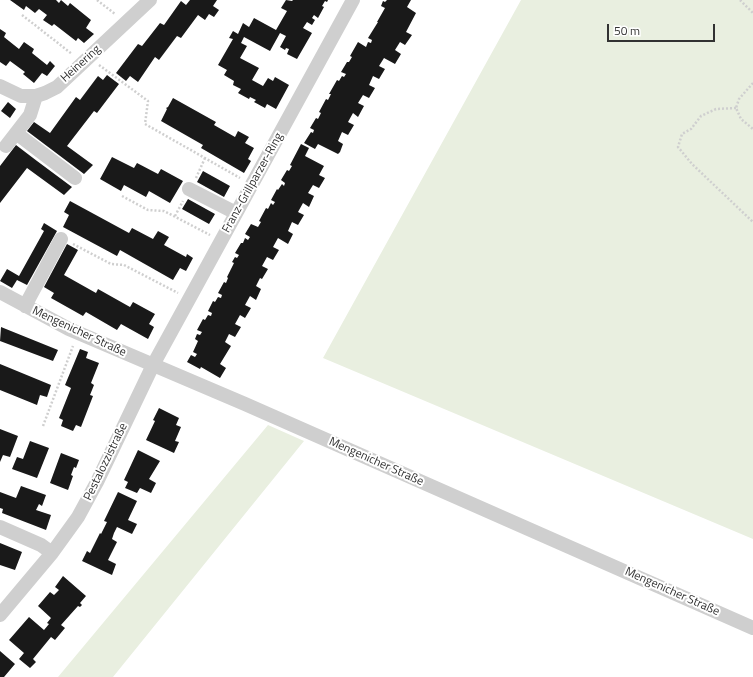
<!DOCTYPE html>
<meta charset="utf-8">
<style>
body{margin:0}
#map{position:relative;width:753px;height:677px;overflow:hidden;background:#fff;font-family:"Titillium Web",sans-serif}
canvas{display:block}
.scale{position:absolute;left:607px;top:24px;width:108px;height:18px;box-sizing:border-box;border:2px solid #323232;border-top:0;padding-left:5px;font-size:12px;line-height:14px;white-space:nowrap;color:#323232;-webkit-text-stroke:3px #fff;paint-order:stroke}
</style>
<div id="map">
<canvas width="753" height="677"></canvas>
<div class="scale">50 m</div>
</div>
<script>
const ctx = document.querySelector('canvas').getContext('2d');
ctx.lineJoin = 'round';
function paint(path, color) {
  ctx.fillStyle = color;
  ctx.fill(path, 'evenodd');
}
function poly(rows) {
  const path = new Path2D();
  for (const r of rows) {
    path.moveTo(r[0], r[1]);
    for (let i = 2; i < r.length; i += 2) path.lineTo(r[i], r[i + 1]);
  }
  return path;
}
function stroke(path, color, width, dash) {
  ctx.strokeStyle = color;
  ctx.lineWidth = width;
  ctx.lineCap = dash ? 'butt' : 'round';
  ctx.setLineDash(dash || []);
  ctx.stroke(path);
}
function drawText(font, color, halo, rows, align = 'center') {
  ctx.font = font + ' "Titillium Web",sans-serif';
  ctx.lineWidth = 4;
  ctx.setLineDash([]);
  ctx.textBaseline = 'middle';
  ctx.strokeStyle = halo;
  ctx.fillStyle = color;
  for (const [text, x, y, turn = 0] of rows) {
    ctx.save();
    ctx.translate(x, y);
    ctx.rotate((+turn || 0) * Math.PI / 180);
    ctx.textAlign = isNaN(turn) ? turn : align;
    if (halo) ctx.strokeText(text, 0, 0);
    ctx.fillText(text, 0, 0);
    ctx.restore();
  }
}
paint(poly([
 [521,0,753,0,753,539,323,358],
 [268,425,304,441,113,677,58,677]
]), '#e9efe0');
paint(poly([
 [10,0,56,0,59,3,61,0,68,6,70,3,91,20,86,28,94,34,84,43,78,38,76,41,54,24,52,26,43,20,47,15,39,9,35,13,26,6,24,10],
 [190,0,217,0,213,6,219,10,214,17,209,14,205,20,198,15,181,38,177,36,159,60,155,57,138,82,130,76,126,81,116,73,138,44,142,46,160,23,164,25,181,1,186,5],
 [286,0,292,1,293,0,328,0,327,2,325,1,322,6,324,7,318,18,314,15,312,18,315,20,312,25,307,22,303,28,312,33,297,59,287,54,289,49,286,48,285,50,280,47,286,36,280,33,270,51,244,37,241,43,247,46,240,58,259,68,252,80,263,86,268,78,273,81,275,77,289,85,276,109,267,104,265,108,254,102,256,100,250,97,249,99,238,93,241,89,233,85,234,81,224,75,227,70,218,65,233,39,229,38,233,31,238,34,243,23,249,27,254,18,276,30,287,11,281,8],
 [387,0,411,0,407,7,416,13,406,32,412,35,405,45,400,42,395,50,401,54,395,64,384,58,379,66,385,69,379,79,373,76,369,85,375,88,369,98,363,95,358,103,364,106,358,117,353,113,348,122,354,125,348,135,342,132,338,141,343,144,340,152,338,154,318,144,315,149,304,143,311,132,313,133,314,130,310,128,316,118,318,119,321,113,319,112,326,99,328,100,331,94,329,94,337,80,339,81,342,76,344,77,346,74,341,72,347,62,349,62,352,57,350,56,358,42,366,47,368,42,371,43,372,40,368,38,378,22,377,22,385,8,381,6,383,1,385,2],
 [0,29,6,33,4,37,19,49,24,42,34,49,32,53,47,65,50,61,55,66,47,76,42,73,34,83,23,74,25,72,10,61,6,66,0,62],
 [107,75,119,84,97,113,94,111,67,146,93,165,84,174,27,131,34,122,50,133,76,97,80,100,98,76,103,80],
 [173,98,216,122,214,125,235,137,238,131,249,137,245,143,254,148,248,159,251,161,244,173,201,148,203,145,161,121,167,109,166,108,168,107],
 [8,102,16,109,10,118,1,111],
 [301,144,309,148,305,156,324,166,319,175,325,178,319,188,313,185,308,193,314,196,309,207,303,203,298,212,304,215,298,225,292,222,288,231,293,234,288,244,278,238,273,247,279,250,273,260,267,257,262,266,268,269,262,279,260,278,256,286,261,289,256,300,250,296,245,305,251,308,245,318,240,315,235,324,241,327,235,337,229,334,225,342,231,346,220,364,226,368,220,378,201,367,200,369,187,362,191,355,195,357,197,354,193,352,198,341,195,339,197,334,200,335,202,332,197,330,203,319,205,320,208,315,211,316,212,313,208,311,213,301,215,302,218,297,221,298,222,295,218,293,224,282,226,283,228,278,227,277,234,263,232,262,235,257,237,258,239,255,235,253,241,243,243,243,245,238,248,240,250,237,245,234,251,224,258,227,261,222,259,221,266,208,268,209,271,203,273,205,275,202,271,200,277,189,278,190,282,184,284,186,285,183,281,180,287,170,289,171,292,166,290,165],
 [16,145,37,161,72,187,64,195,27,168,0,203,0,166],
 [112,157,134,168,137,163,158,174,161,169,183,181,170,203,149,191,146,197,124,185,121,191,100,179],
 [203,171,230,186,224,197,197,182],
 [188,199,215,214,209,224,182,209],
 [70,201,129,233,132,228,153,239,158,231,169,237,164,245,186,257,187,254,193,258,186,271,180,268,173,280,120,250,117,256,63,227,69,215,64,212],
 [44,223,57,231,27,285,17,280,12,288,0,281,7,269,19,276,44,231,41,229],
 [67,244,78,250,64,275,96,293,98,289,130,307,133,302,155,314,149,324,154,327,148,339,121,324,117,330,86,312,83,316,51,298,54,293,44,287],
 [1,327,58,350,53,361,0,341],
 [80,349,88,352,86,358,99,363,91,383,94,385,90,395,93,396,81,427,76,425,73,431,61,426,63,420,59,418,71,388,65,385],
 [0,364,51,385,47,397,40,395,37,405,0,390],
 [159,408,179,418,176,425,181,427,175,441,179,442,174,453,146,440,155,421,153,420],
 [0,429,18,436,10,457,3,455,0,462],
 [30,441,49,448,37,478,12,469,17,457,23,459],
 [138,450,160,461,149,479,156,483,151,493,140,488,137,493,125,488,128,482,124,480],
 [61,453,79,460,76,468,74,467,71,475,73,476,68,490,50,483],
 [21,486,46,495,42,506,39,504,36,510,51,515,46,530,2,513,3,509,0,508,0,492,16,498],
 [118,492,137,501,128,520,137,524,132,534,117,527,114,533,112,539,117,542,108,560,116,564,112,575,82,561,87,551,90,553,100,533,101,534,107,522,104,521],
 [0,543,22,552,15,570,0,565],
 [63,576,86,596,80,603,82,605,80,607,78,606,61,625,65,628,55,640,51,637,33,659,36,662,30,668,19,659,24,653,9,640,29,617,44,630,49,624,47,623,51,618,38,606,50,592,54,595,59,590,55,587],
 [0,651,15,664,4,677,0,677]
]), '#191919');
stroke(poly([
 [97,0,115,14],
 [740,0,753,13],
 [22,15,72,54],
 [99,65,148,101,145,124,240,178],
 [753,83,739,99,736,108,741,119,753,129],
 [736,108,716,109,701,116,691,129,682,134,678,147,692,164,753,222],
 [196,178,205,158],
 [122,196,148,210,164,211,210,235],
 [175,216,183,201],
 [73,244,111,264,124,265,178,293],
 [43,426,73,346]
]), '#cfcfcf', 2.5, [2, 2]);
stroke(poly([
 [0,86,21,96,36,96,45,93,57,87,150,0],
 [16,133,75,178],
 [6,146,30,115,36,96],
 [189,189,236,213],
 [0,292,69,329,245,404,753,628],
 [25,306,61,239],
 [0,527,41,545,52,553],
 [0,615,52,553,78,517,97,482,153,365,353,0]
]), '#cfcfcf', 14);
drawText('12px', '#323232', '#fff', [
 ["Heinering",81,64,-42],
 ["Franz-Grillparzer-Ring",253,183,-61],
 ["Mengenicher Straße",79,332,25],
 ["Pestalozzistraße",106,462,-64],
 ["Mengenicher Straße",376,462,24],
 ["Mengenicher Straße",672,592,24]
]);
</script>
